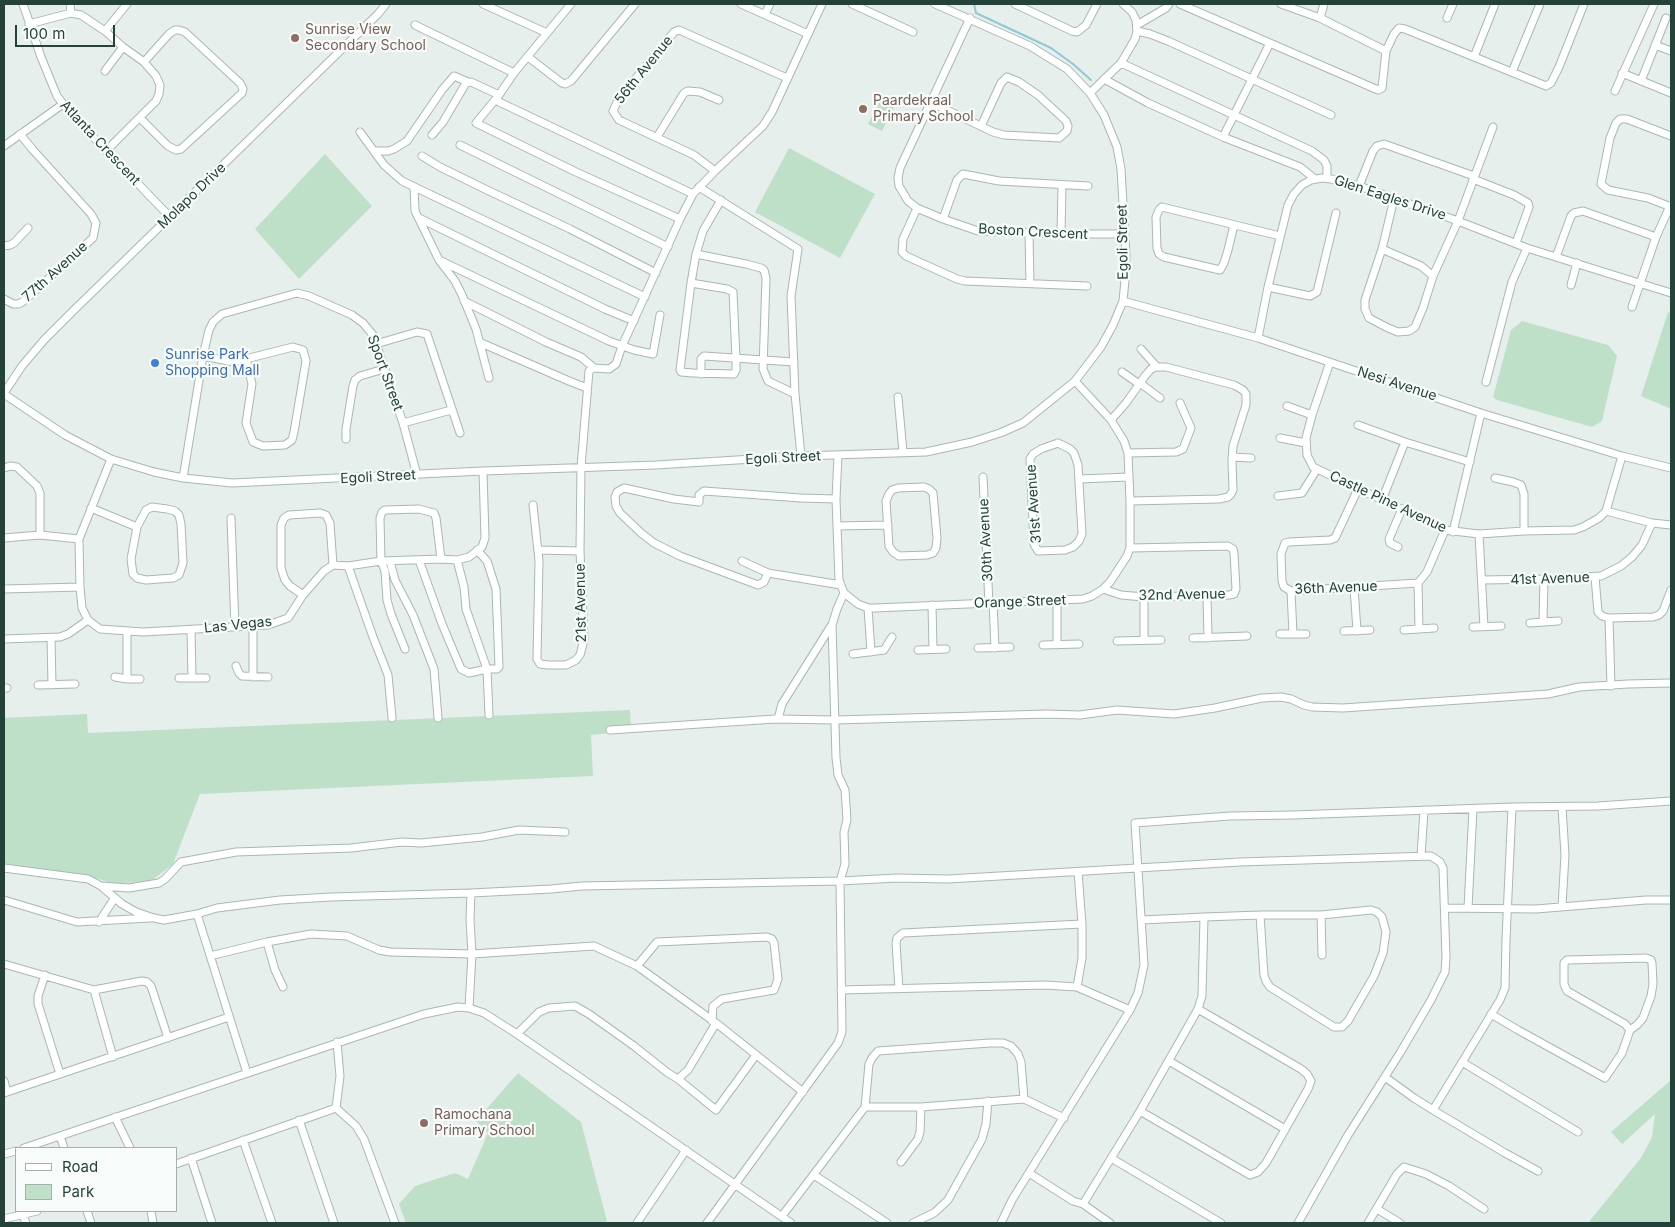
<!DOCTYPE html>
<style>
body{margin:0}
#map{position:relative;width:1675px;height:1227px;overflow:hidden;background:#e6efeb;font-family:Inter,sans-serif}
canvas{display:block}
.frame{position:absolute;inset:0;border:5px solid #24423a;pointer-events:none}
.legend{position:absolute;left:15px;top:1147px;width:162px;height:65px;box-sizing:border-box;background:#f7fbf9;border:1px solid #a3b1ad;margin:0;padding:6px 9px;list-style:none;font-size:15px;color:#24423a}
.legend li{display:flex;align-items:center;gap:10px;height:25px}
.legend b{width:25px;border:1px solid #a3b1ad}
.scale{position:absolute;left:15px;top:25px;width:100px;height:22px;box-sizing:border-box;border:2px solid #24423a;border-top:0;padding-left:6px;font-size:15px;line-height:18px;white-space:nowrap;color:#24423a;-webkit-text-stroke:4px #f7fbf9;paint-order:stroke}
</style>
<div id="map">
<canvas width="1675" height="1227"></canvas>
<div class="frame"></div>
<ul class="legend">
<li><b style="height:6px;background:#fff"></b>Road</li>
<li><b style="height:14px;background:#bfe0c8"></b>Park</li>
</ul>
<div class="scale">100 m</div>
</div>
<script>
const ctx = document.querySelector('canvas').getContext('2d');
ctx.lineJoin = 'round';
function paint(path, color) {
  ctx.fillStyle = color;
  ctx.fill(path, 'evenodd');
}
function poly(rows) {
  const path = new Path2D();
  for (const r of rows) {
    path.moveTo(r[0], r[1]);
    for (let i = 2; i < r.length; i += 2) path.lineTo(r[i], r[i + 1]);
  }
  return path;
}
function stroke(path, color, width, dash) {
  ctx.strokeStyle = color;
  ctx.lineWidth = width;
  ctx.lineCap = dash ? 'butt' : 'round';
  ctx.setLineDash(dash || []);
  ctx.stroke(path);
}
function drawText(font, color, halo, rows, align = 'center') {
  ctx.font = font + ' Inter,sans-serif';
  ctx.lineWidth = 4.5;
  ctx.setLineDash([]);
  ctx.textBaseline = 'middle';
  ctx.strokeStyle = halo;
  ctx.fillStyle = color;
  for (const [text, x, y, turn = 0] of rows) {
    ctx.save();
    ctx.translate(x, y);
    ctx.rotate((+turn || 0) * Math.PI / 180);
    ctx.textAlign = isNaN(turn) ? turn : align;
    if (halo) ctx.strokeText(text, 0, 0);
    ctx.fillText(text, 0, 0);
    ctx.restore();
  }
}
paint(poly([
 [882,96,896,103,882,131,868,124],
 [789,148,875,194,840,258,755,212],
 [325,154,372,206,299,279,255,229],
 [1668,312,1671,313,1671,409,1641,396],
 [1522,321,1608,345,1617,356,1602,421,1592,427,1497,400,1493,397,1511,330],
 [630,710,631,731,591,735,593,776,200,794,173,864,151,881,114,884,84,874,4,866,4,718,87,714,88,733],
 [518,1073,581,1122,607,1221,601,1223,406,1223,399,1204,415,1186,455,1173,468,1179,488,1133,476,1121],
 [1671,1080,1671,1223,1588,1223,1641,1158,1652,1137,1655,1114,1622,1144,1611,1132]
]), '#bfe0c8');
stroke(poly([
 [974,4,976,13,1051,48,1073,64,1091,80]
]), '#8ec9d4', 2);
const street = poly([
 [23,4,41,57,57,96,70,113,170,217],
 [70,4,71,13],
 [483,4,547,33],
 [741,4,808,34],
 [852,4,913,32],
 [1015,4,1072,31,1077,32,1086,25,1097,4],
 [1180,4,1378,90,1382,88,1386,51,1394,34,1399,28,1405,29,1546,86,1551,83,1559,67,1584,4],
 [1281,4,1320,18,1386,51],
 [765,14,770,4],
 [970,18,900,168,898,178,899,186,908,201,917,208,943,219,978,231,1061,234,1125,234],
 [1320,18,1324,4],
 [1447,18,1453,4],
 [29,24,71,13,81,15,105,31,123,47,144,62,156,76,160,85,159,94,156,101,106,151],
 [415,25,514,73],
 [1137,25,1166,8,1169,4],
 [105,31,127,4],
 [1137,31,1150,34,1168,41,1331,115],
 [1655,45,1671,51],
 [528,57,562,83,565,84,571,81,635,4],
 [1474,57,1495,4],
 [1121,63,1312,151,1324,160,1327,166,1327,178],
 [105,71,123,47],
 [1512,72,1540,4],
 [1622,73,1671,93],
 [1104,79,1148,103,1223,137,1300,167,1315,179],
 [1641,81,1666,18],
 [1615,91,1654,4],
 [1090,93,1121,63,1135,39,1137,31,1136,20,1132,12,1123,4],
 [499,95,476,123,576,172,680,219],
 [495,100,693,194],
 [930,102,993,132,1004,135,1059,138,1067,131,1068,126,1066,121,1038,95,1019,82,1007,77,1001,83,981,126],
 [140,118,168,146,176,150,181,149,242,93,243,89,240,83,185,32,179,30,175,30,169,34,144,62],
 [360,132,384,165,402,181,645,297],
 [432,135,443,122,466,83,471,82,499,95,514,73,571,4],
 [1671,136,1627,119,1620,119,1616,123,1610,138,1601,184,1608,190,1648,198,1671,207],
 [657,137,684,93,688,91,700,92,719,100],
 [1223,137,1270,43],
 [460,145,668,247],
 [4,146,63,104],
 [375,151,388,151,394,149,407,141,442,90,454,76,468,82],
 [422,156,440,167,487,190,570,229,656,273],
 [715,171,694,155,619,120,613,111,618,100,674,32,679,30,787,78],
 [1473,179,1514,195,1528,203,1529,207,1516,243],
 [1359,186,1373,151,1377,146,1384,144,1474,176],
 [414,187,415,211,439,260,455,281,462,295,476,329,489,378],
 [699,187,798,249,791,296,795,394,801,456],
 [917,208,903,239,902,252,906,256,957,279,965,281,1087,286],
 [419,218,605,309,634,321],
 [943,219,957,180,963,174,999,181,1088,186],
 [1234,225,1228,250,1224,263,1220,270,1164,257,1159,254,1157,248,1156,217,1159,210,1162,207,1280,236],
 [1029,234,1030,283],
 [1061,234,1062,185],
 [1656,237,1670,206],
 [4,246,10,245,14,243,28,228],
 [1382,249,1421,266,1433,276,1423,308,1415,327,1409,331,1398,332,1388,328,1369,318,1365,309,1365,300,1382,249,1394,199],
 [696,254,746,264,761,268,764,270,766,278,763,369,768,381,795,394],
 [1556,257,1571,216,1574,213,1583,211,1656,237,1632,307],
 [439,260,609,341,634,350,653,354,660,315],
 [1433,276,1458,221,1493,127],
 [691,283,727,289,733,292,736,358,736,370,734,374,693,373,681,372,680,370,691,283,696,254,703,231,721,200],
 [1571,285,1577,263],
 [1268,287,1310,296,1317,292,1336,213],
 [4,299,13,304,19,304,25,300,93,238,96,223,91,214,33,150,20,134],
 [464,301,546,342,581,357,594,368],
 [1123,301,1258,338,1481,413,1622,456,1671,468],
 [1258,338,1268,287,1288,205,1294,194,1302,185,1311,180,1322,178,1331,179,1359,186,1458,221,1527,248,1671,293],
 [479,342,569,381,587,388],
 [376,344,417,332,427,334,460,433],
 [1141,349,1157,367],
 [203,356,234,362,293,347,303,350,306,361,294,432,292,440,285,445,263,446,253,442,246,423,252,384,246,359],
 [1330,362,1312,415,1306,438,1307,455,1313,467,1445,530,1479,534,1524,531,1574,530,1583,527,1599,518,1606,511,1622,456],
 [1122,372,1139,384],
 [701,374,701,359,704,356,794,362],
 [1486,382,1512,282,1527,248],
 [1140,383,1160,398],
 [4,393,22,366,44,340,73,311,378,14,386,4],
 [4,394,65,435,111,459,154,472,183,478,232,483,483,471,656,465,801,456,926,452,972,442,1000,433,1023,423,1075,381,1101,347,1113,325,1123,301,1125,280,1126,256,1121,169,1117,147,1104,115,1090,93,1067,69,1030,46,935,4],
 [898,397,903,452],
 [1287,406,1312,415],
 [1111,420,1126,403,1145,376,1151,369,1157,367,1166,367,1234,385,1243,390,1246,394,1246,405,1233,446,1232,462,1233,490,1231,494,1228,497,1219,499,1130,501],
 [403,423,451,410],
 [1358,425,1405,442,1470,462],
 [1280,438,1306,443],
 [346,439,346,429,353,386,355,380,360,376,384,369],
 [1058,443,1070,449,1074,453,1078,465,1082,534,1079,541,1073,547,1065,550,1038,551,1034,544,1030,459,1033,454,1041,449,1058,443],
 [1128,453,1176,452,1183,449,1191,428,1180,403],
 [838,455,836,499,839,580,844,593,858,604,868,608,875,608,1083,599,1092,596,1103,589,1110,582,1127,556,1130,548,1130,501,1128,453,1124,441,1111,420,1075,381],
 [1232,457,1251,458],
 [111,459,79,539,80,587,82,608,88,620,100,629,143,632,268,625,288,618,303,595,324,571,333,565,348,566,381,561,441,559,457,560,469,557,482,547,485,538,483,471],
 [4,468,10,466,17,467,37,486,40,493,40,535],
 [983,477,989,604],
 [183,478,203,356,209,330,213,322,222,314,297,293,309,296,352,315,363,323,373,335,403,423,417,475],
 [1495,478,1513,482,1521,485,1524,494,1524,531],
 [1080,479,1128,477],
 [924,487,929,489,933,493,937,538,936,548,933,553,927,555,899,556,893,552,889,546,886,501,889,494,892,490,898,488,924,487],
 [1358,489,1335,538,1330,540,1289,542,1285,543,1281,554,1282,581,1284,587,1291,591,1418,583,1427,572,1445,530],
 [1278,496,1302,493,1317,469],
 [1382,500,1405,442],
 [533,505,539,561,537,659,540,664,548,665,566,665,576,660,580,655,584,640,580,551,581,467,589,371,594,368,609,369,616,364,622,346,680,219,693,194,715,171,763,126,772,112,822,4],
 [91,508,137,527,131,559,133,574,137,578,146,580,173,578,179,575,183,563,181,524,179,515,175,511,167,509,152,507,146,510,137,527],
 [1606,511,1652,523,1671,525],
 [231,518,235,627],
 [838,526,888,525],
 [1453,532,1481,413],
 [1479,534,1484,627],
 [4,538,40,535,79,539],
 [1398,547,1390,543,1389,539,1402,509],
 [538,550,580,551],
 [419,560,442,624,461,669,469,673,487,669,497,669,499,667,496,589,487,561,477,550],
 [457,560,464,587,466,609,487,669,489,715],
 [390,561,395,580,413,615,434,669,438,718],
 [742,561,768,573,841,585],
 [348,566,373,637,388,675,392,718],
 [768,573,764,582,758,585,680,556,654,543,641,533,620,513,616,506,615,497,617,492,624,488,674,499,699,502,699,495,704,491,801,498,836,499],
 [1595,577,1598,612,1602,616,1609,618,1653,617,1659,615,1663,611,1671,590],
 [1482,580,1544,579,1601,576,1621,566,1632,557,1642,545,1652,523],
 [1418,583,1419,629],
 [1354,587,1357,631],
 [4,589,80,587],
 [1103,589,1121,595,1144,597,1229,595,1234,594,1236,589,1234,553,1233,549,1228,546,1130,548],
 [1291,591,1293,634],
 [303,595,290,586,285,580,281,568,281,525,284,518,289,515,320,513,326,515,330,523,333,565],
 [1207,596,1208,638],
 [1057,601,1057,645],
 [993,603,995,648],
 [932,605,933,649],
 [868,608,871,652],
 [1609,618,1611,686],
 [1543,622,1544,579],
 [1530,623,1558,621],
 [1473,627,1501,626],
 [191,630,192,678],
 [1404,630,1434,628],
 [1344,631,1370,630],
 [1280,634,1306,634],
 [51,638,52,685],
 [1193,638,1247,636],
 [4,639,60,637,68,634,88,620],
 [1144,640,1144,597],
 [1117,641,1161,640],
 [1043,645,1079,644],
 [978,648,1010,647],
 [405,649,391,614,387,600,385,571,381,561,380,518,382,512,385,510,419,509,434,513,436,518,441,559],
 [918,650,946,649],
 [853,654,884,650,892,637],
 [236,666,239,673,242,676,268,677],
 [115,677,127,679,127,631],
 [253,677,253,626],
 [179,678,206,678],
 [127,679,140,679],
 [38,685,75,684],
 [4,688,7,688],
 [778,719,782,704,831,626],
 [610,730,775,719,836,720,1047,714,1080,715,1117,710,1174,714,1215,708,1262,698,1281,697,1291,699,1304,705,1312,707,1343,708,1548,694,1579,687,1628,684,1671,683],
 [1421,856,1424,810],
 [4,868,88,879,101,886,122,904,136,912,154,918,164,920,197,914,217,908,280,900,331,897,471,893,551,889,582,886,840,881,897,878,948,879,1240,862,1431,856,1440,862,1443,868,1446,957,1445,972,1431,1000,1400,1053,1348,1135,1298,1223],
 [101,886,129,888,159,883,165,879,181,862,236,852,351,848,402,842,421,843,482,837,519,830,565,832],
 [4,900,77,922,150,918],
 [1562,906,1565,855,1562,807],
 [1445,908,1536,909,1646,900,1671,900],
 [1468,908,1473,809],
 [197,914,247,1073],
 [1321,915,1322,955],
 [1142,920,1204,917,1260,915,1321,915,1371,910,1377,912,1382,917,1386,932,1383,953,1374,976,1348,1021,1342,1027,1334,1027,1270,987,1266,981,1264,975,1260,915],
 [99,922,114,899],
 [267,942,275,970,283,987],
 [210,956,267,942,311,934,347,936,379,950,390,952,472,954,594,946,637,966,716,1023,803,1092],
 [4,964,94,990,142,981,147,982,151,986,168,1038],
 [637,966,657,942,767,937,772,939,774,943,778,979,774,990,722,999,713,1006,712,1021],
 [45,975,38,996,38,1004,60,1074],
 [1077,987,1082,958,1082,924,1078,872],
 [899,989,896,943,897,938,903,933,1082,924],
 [94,990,113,1057],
 [841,990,1045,985,1077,987,1130,1010],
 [469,1008,472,954,470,920,471,893],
 [1491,1014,1518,1030,1605,1078,1622,1053,1630,1030,1625,1024,1567,991,1564,984,1564,963,1567,960,1646,958,1651,960,1652,963,1653,984,1651,996,1643,1018,1637,1025,1630,1030],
 [517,1034,539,1012,549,1008,575,1006,589,1014,634,1046,668,1073,678,1079,688,1070,716,1023],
 [337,1042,340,1076,336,1108,356,1126,364,1139,395,1223],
 [1169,1061,1285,1129],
 [1462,1062,1578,1132],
 [1385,1077,1414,1098,1433,1110,1505,1153,1538,1171],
 [678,1079,716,1110,756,1055],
 [4,1081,7,1092],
 [4,1093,229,1017],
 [865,1107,869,1064,872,1058,878,1051,990,1043,1003,1043,1011,1046,1018,1054,1021,1062,1024,1099],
 [1433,1110,1500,1000,1505,988,1506,939,1512,807],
 [1140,1111,1250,1175,1258,1172,1266,1163,1308,1089,1311,1081,1307,1074,1301,1069,1198,1009],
 [115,1117,130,1148],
 [299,1120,334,1223],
 [60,1136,64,1148],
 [243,1140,272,1223],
 [24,1148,424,1014,458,1007,469,1008,484,1013,517,1034,791,1223],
 [4,1154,16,1151],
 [191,1158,212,1223],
 [1111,1158,1221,1223],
 [901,1162,918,1139,920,1132,921,1107],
 [176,1164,336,1108],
 [1029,1173,1073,1201,1083,1204,1110,1223],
 [814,1175,887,1223],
 [1083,1204,1140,1111,1198,1009,1202,996,1204,917],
 [1377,1209,1400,1223],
 [87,1211,91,1223],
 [151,1211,153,1223],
 [23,1215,26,1223],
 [782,1216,865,1107,921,1107,1024,1099,1064,1118],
 [4,1219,37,1211],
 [637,1223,686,1150],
 [707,1223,838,1043,842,1032,840,881,845,864,844,832,847,820,845,790,838,775,836,758,832,625,837,609,844,593],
 [913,1223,934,1213,948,1200,982,1139,986,1124,988,1101],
 [1001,1223,1012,1200,1130,1010,1138,993,1144,965,1135,823,1230,816,1294,815,1512,807,1598,806,1671,801],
 [1368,1223,1397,1174,1404,1167,1426,1174,1449,1186,1484,1209]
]);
stroke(street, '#a8b8b2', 9);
stroke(street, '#fff', 7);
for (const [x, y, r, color] of [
 [295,38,5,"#8d6e63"],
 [863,109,5,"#8d6e63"],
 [155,363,5,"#3f7fe0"],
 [424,1123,5,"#8d6e63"]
]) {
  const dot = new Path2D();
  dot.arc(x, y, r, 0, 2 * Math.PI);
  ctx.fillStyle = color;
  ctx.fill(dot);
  stroke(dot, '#f7fbf9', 2);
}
drawText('14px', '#785e54', '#f7fbf9', [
 ["Sunrise View",305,30],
 ["Secondary School",305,46],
 ["Paardekraal",873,101],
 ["Primary School",873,117],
 ["Ramochana",434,1115],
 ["Primary School",434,1131]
], 'left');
drawText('14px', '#24423a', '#f7fbf9', [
 ["56th Avenue",644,70,-51],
 ["Atlanta Crescent",100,143,47],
 ["Molapo Drive",192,196,-44],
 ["Glen Eagles Drive",1390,198,18],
 ["Boston Crescent",1033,232,3],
 ["Egoli Street",1123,242,-91],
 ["77th Avenue",55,272,-42],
 ["Sport Street",385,373,70],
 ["Nesi Avenue",1397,384,18],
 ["Egoli Street",783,458,-3],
 ["Egoli Street",378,477,-3],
 ["Castle Pine Avenue",1388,502,25],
 ["31st Avenue",1034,504,-94],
 ["30th Avenue",986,540,-93],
 ["41st Avenue",1550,579,-2],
 ["36th Avenue",1336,588,-2],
 ["32nd Avenue",1182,595,-1],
 ["Orange Street",1020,602,-2],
 ["21st Avenue",581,603,-91],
 ["Las Vegas",238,625,-6]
]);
drawText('14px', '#366cbe', '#f7fbf9', [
 ["Sunrise Park",165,355],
 ["Shopping Mall",165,371]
], 'left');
</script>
